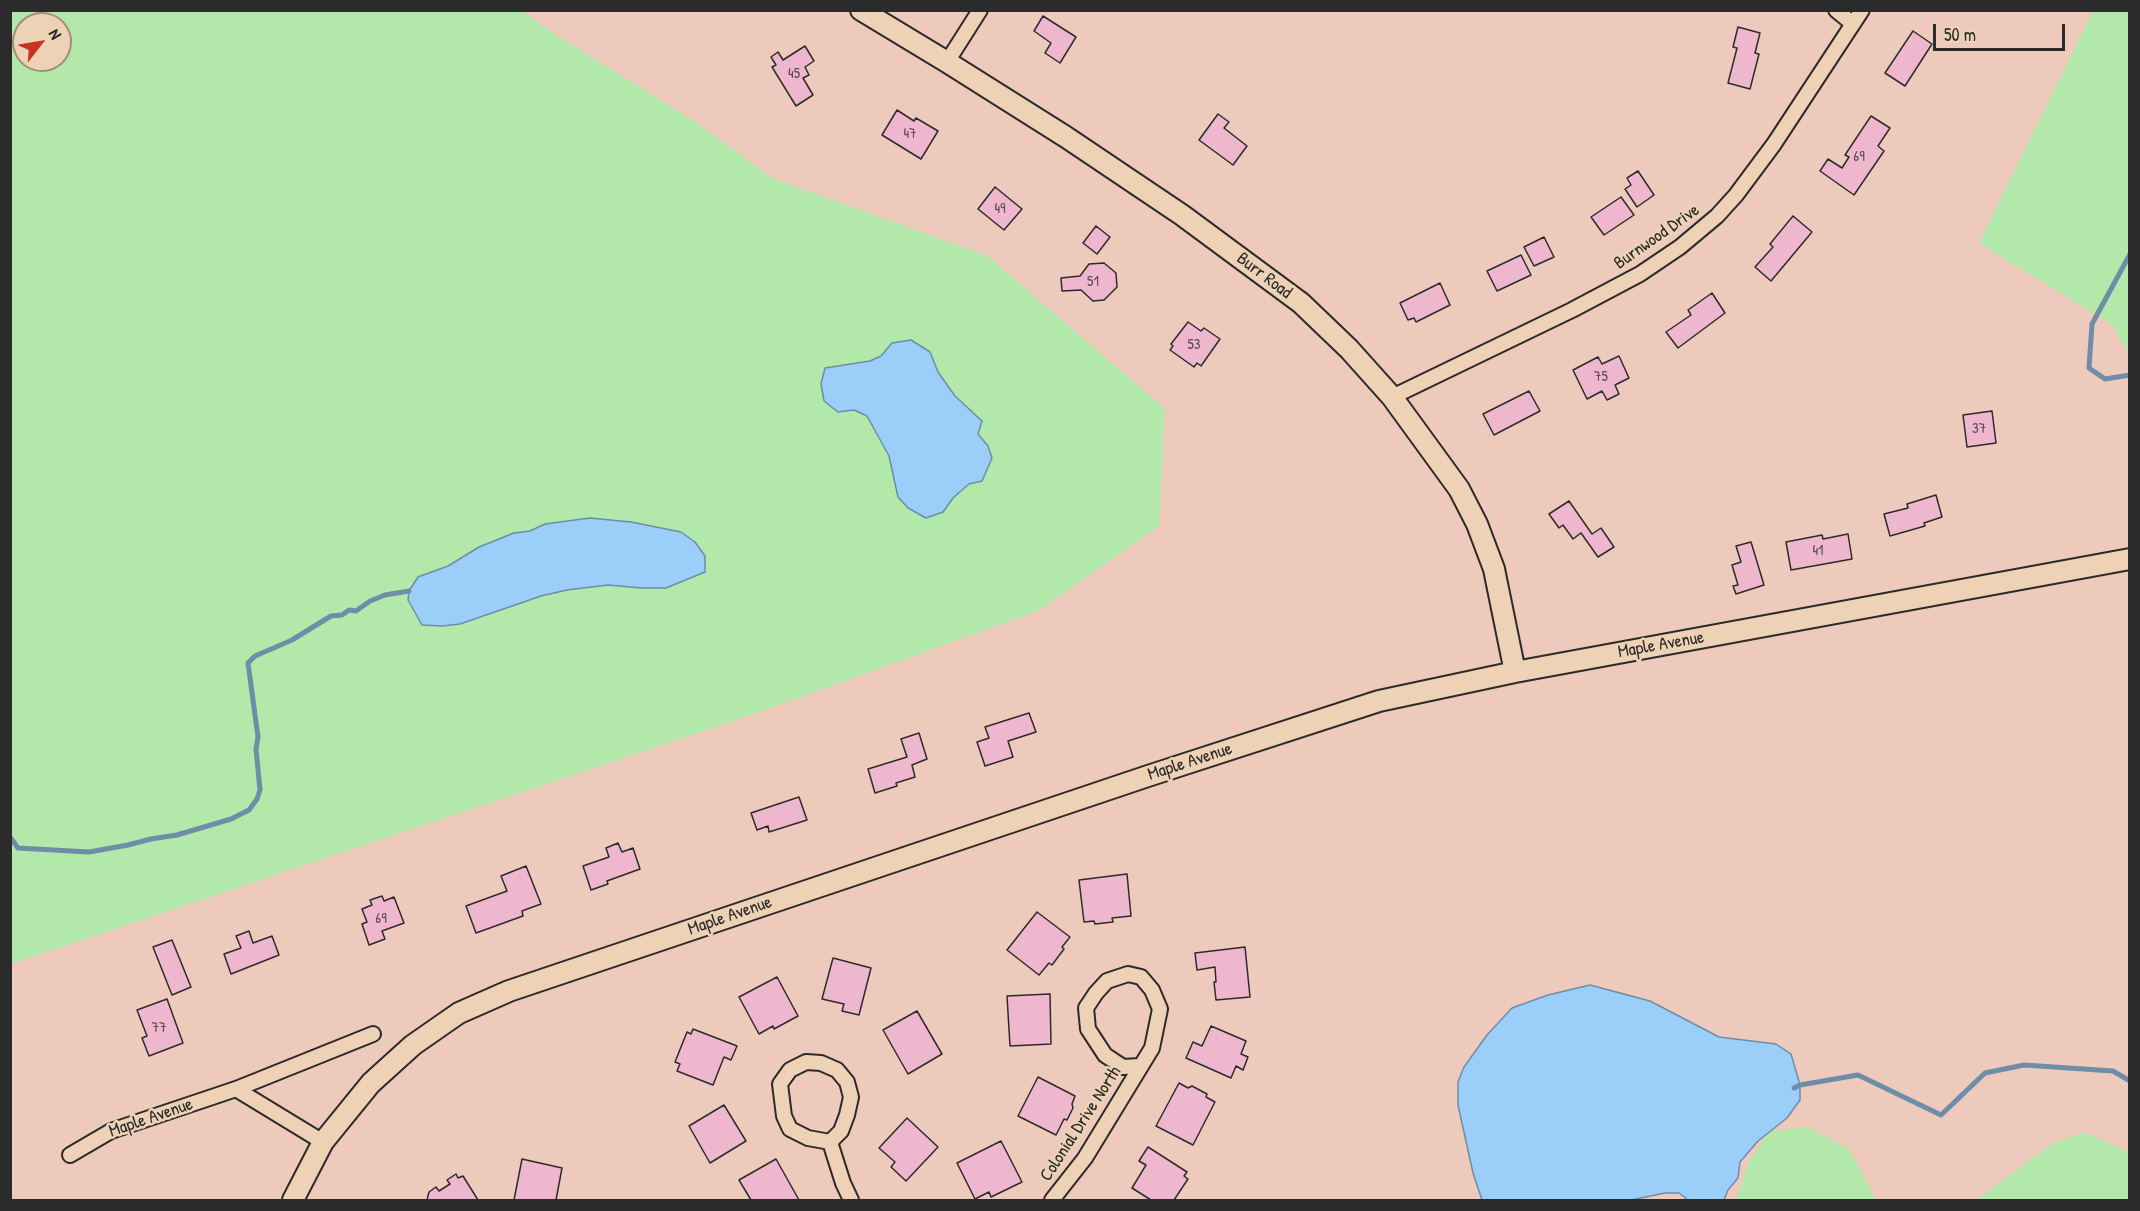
<!DOCTYPE html>
<style>
body{margin:0}
#map{position:relative;width:2140px;height:1211px;overflow:hidden;background:#eecabc;font-family:"Patrick Hand",sans-serif}
canvas{display:block}
.frame{position:absolute;inset:0;border:12px solid #2b2b2b;pointer-events:none}
.north{position:absolute;left:12px;top:12px;width:60px;height:60px;box-sizing:border-box;background:#eed2b5;border:2px solid #a08f7e;border-radius:50%;rotate:59deg;font-size:16px;font-weight:700;line-height:24px;text-align:center;color:#2b2b2b}
.north::after{content:'';display:block;margin:auto;width:21px;height:27px;background:#c8321e;clip-path:polygon(50% 0,100% 100%,50% 72%,0 100%)}
.scale{position:absolute;left:1933px;top:24px;width:132px;height:27px;box-sizing:border-box;border:3px solid #2b2b2b;border-top:0;padding-left:8px;font-size:18px;line-height:21px;white-space:nowrap;color:#2b2b2b;-webkit-text-stroke:4px #eed2b5;paint-order:stroke}
</style>
<div id="map">
<canvas width="2140" height="1211"></canvas>
<div class="frame"></div>
<div class="north">N</div>
<div class="scale">50 m</div>
</div>
<script>
const ctx = document.querySelector('canvas').getContext('2d');
ctx.lineJoin = 'round';
function paint(path, color) {
  ctx.fillStyle = color;
  ctx.fill(path, 'evenodd');
}
function poly(rows) {
  const path = new Path2D();
  for (const r of rows) {
    path.moveTo(r[0], r[1]);
    for (let i = 2; i < r.length; i += 2) path.lineTo(r[i], r[i + 1]);
  }
  return path;
}
function stroke(path, color, width, dash) {
  ctx.strokeStyle = color;
  ctx.lineWidth = width;
  ctx.lineCap = dash ? 'butt' : 'round';
  ctx.setLineDash(dash || []);
  ctx.stroke(path);
}
function drawText(font, color, halo, rows, align = 'center') {
  ctx.font = font + ' "Patrick Hand",sans-serif';
  ctx.lineWidth = 5;
  ctx.setLineDash([]);
  ctx.textBaseline = 'middle';
  ctx.strokeStyle = halo;
  ctx.fillStyle = color;
  for (const [text, x, y, turn = 0] of rows) {
    ctx.save();
    ctx.translate(x, y);
    ctx.rotate((+turn || 0) * Math.PI / 180);
    ctx.textAlign = isNaN(turn) ? turn : align;
    if (halo) ctx.strokeText(text, 0, 0);
    ctx.fillText(text, 0, 0);
    ctx.restore();
  }
}
paint(poly([
 [10,11,522,11,556,35,694,121,772,178,988,256,1165,409,1159,526,1040,610,754,714,11,964],
 [24,24,60,24,60,60,24,60],
 [2093,11,2129,11,2129,354,2111,324,1979,243],
 [1807,1127,1849,1149,1876,1200,1736,1200,1748,1164,1768,1132],
 [2084,1132,2129,1152,2129,1200,1901,1200,1976,1200,2052,1144]
]), '#b2e8aa');
const water = poly([
 [911,340,930,352,938,372,955,396,982,421,978,434,988,446,992,458,982,481,969,484,953,498,943,512,926,518,908,508,898,497,889,456,867,416,854,410,838,412,824,401,821,384,825,368,870,361,881,356,892,343,911,340],
 [590,518,631,522,681,532,695,542,705,556,705,572,666,588,641,588,608,585,567,590,541,596,460,624,442,626,422,625,408,600,409,591,418,577,448,566,479,547,514,533,530,531,545,524,590,518],
 [1590,985,1650,1001,1719,1037,1776,1044,1791,1054,1800,1085,1800,1100,1787,1118,1758,1141,1740,1162,1738,1178,1728,1190,1724,1200,1688,1200,1679,1193,1665,1193,1631,1200,1482,1200,1473,1173,1458,1105,1458,1082,1464,1067,1487,1035,1512,1008,1548,995,1590,985]
]);
paint(water, '#9bcef8');
stroke(water, '#6e8da6', 1.5);
stroke(poly([
 [2130,254,2092,324,2089,368,2105,379,2130,375],
 [10,837,18,848,89,852,128,845,151,839,177,835,231,819,249,810,257,799,260,790,256,749,258,737,248,663,255,656,292,640,331,616,342,615,349,610,356,611,370,601,385,595,409,591],
 [1794,1088,1800,1085,1858,1075,1941,1115,1985,1073,2024,1065,2113,1071,2130,1081]
]), '#6e8da6', 5);
const building = poly([
 [1043,16,1076,37,1060,63,1045,53,1051,43,1034,31,1043,16],
 [1738,27,1760,33,1755,53,1759,54,1750,89,1728,83,1737,48,1733,47,1738,27],
 [1913,31,1932,44,1905,86,1885,73,1913,31],
 [805,46,814,61,805,67,809,75,803,78,813,95,796,106,772,67,776,65,771,57,778,52,783,60,805,46],
 [897,110,914,121,916,118,938,131,921,159,882,135,897,110],
 [1218,114,1229,122,1224,128,1247,146,1233,165,1199,140,1218,114],
 [1871,116,1890,128,1878,146,1884,151,1854,195,1820,171,1828,159,1842,168,1849,157,1845,155,1871,116],
 [1638,171,1654,195,1637,207,1625,189,1631,185,1627,178,1638,171],
 [995,187,1022,209,1004,230,978,209,995,187],
 [1621,197,1634,215,1604,235,1591,217,1621,197],
 [1793,216,1812,232,1771,281,1755,267,1773,247,1770,244,1793,216],
 [1096,226,1110,237,1097,254,1083,243,1096,226],
 [1544,237,1554,257,1534,266,1524,247,1544,237],
 [1521,255,1531,275,1497,291,1487,271,1521,255],
 [1104,263,1116,273,1117,287,1104,300,1093,301,1081,290,1062,291,1061,278,1080,276,1089,264,1104,263],
 [1440,283,1450,305,1416,322,1414,318,1408,320,1400,303,1440,283],
 [1712,293,1725,313,1678,348,1666,332,1691,315,1688,310,1712,293],
 [1188,322,1201,331,1204,328,1220,339,1201,366,1197,363,1194,367,1170,350,1173,346,1171,344,1188,322],
 [1619,356,1629,378,1615,385,1619,394,1607,400,1602,391,1587,399,1573,370,1598,357,1602,364,1619,356],
 [1529,391,1540,411,1494,435,1483,414,1529,391],
 [1992,411,1996,443,1967,447,1963,415,1992,411],
 [1936,495,1942,517,1924,523,1925,526,1890,536,1884,514,1908,508,1907,504,1936,495],
 [1569,501,1592,534,1601,528,1614,547,1598,557,1581,533,1573,539,1563,525,1559,528,1549,514,1569,501],
 [1848,534,1852,559,1791,570,1786,542,1822,535,1823,539,1848,534],
 [1751,542,1764,585,1736,594,1733,586,1738,585,1732,565,1741,562,1736,546,1751,542],
 [1029,713,1036,732,1008,741,1013,757,985,766,977,742,989,738,985,727,1029,713],
 [919,733,927,759,912,765,915,777,896,783,897,786,875,793,868,769,907,757,901,739,919,733],
 [799,797,807,820,769,832,768,826,757,830,751,813,799,797],
 [618,843,622,852,633,848,640,869,607,881,608,884,591,890,583,866,609,857,606,848,618,843],
 [526,866,541,904,522,911,523,916,476,933,466,906,507,891,501,876,526,866],
 [1127,874,1131,916,1112,918,1113,922,1095,924,1094,921,1084,922,1079,880,1127,874],
 [382,896,384,901,394,897,404,923,382,931,385,939,369,945,362,924,367,922,362,909,372,905,370,900,382,896],
 [1037,912,1070,937,1062,947,1064,949,1052,965,1049,963,1039,975,1007,950,1037,912],
 [249,931,253,943,272,936,279,955,231,974,224,954,241,948,236,936,249,931],
 [172,940,191,987,172,995,153,947,172,940],
 [1245,947,1250,997,1216,1000,1214,982,1216,982,1215,967,1197,970,1195,953,1245,947],
 [833,958,871,968,859,1015,842,1011,844,1004,822,999,833,958],
 [777,977,798,1016,774,1029,773,1026,759,1034,739,997,777,977],
 [1050,994,1051,1044,1010,1046,1007,996,1050,994],
 [167,999,183,1043,149,1056,142,1038,147,1036,137,1010,167,999],
 [917,1011,942,1054,908,1074,883,1030,917,1011],
 [1211,1026,1246,1041,1241,1054,1248,1057,1243,1070,1236,1066,1231,1078,1186,1058,1193,1042,1202,1046,1211,1026],
 [693,1029,737,1046,731,1060,724,1057,713,1085,677,1071,680,1064,675,1062,687,1032,691,1034,693,1029],
 [1038,1077,1075,1096,1072,1104,1073,1108,1067,1120,1064,1119,1056,1135,1018,1116,1038,1077],
 [1179,1083,1188,1088,1192,1086,1207,1094,1206,1097,1215,1102,1193,1145,1156,1126,1179,1083],
 [724,1105,746,1141,710,1163,689,1126,724,1105],
 [907,1118,938,1147,906,1181,891,1167,895,1162,879,1148,907,1118],
 [1001,1141,1022,1182,991,1197,989,1192,975,1199,957,1163,1001,1141],
 [1148,1147,1187,1172,1184,1176,1188,1179,1174,1200,1151,1200,1132,1188,1146,1165,1139,1161,1148,1147],
 [522,1159,562,1168,556,1200,514,1200,522,1159],
 [776,1159,799,1200,751,1200,739,1180,776,1159],
 [456,1174,458,1178,463,1176,478,1200,427,1200,429,1192,436,1187,439,1191,450,1184,447,1180,456,1174]
]);
paint(building, '#efb7cd');
stroke(building, '#2b2b2b', 1.5);
const street = poly([
 [1836,10,1853,24],
 [947,62,980,10],
 [1392,397,1572,310,1640,274,1680,247,1717,216,1736,195,1774,144,1862,10],
 [806,1062,821,1063,837,1070,847,1082,851,1097,847,1115,841,1131,830,1142,808,1138,790,1129,784,1116,780,1084,790,1070,806,1062],
 [236,1089,323,1142],
 [830,1142,843,1183,851,1200],
 [70,1155,111,1131,236,1089,373,1034],
 [1052,1200,1085,1158,1152,1048,1160,1009,1152,990,1141,977,1128,974,1107,981,1096,993,1086,1008,1088,1029,1105,1055,1123,1067,1140,1066]
]);
const secondary = poly([
 [861,10,947,62,1066,137,1182,215,1301,303,1349,349,1392,397,1459,489,1477,524,1494,569,1515,672],
 [293,1200,323,1142,371,1083,413,1045,459,1013,509,991,1148,776,1379,701,1515,672,2130,559]
]);
stroke(street, '#2b2b2b', 18);
stroke(secondary, '#2b2b2b', 24);
stroke(street, '#eed2b5', 14);
stroke(secondary, '#eed2b5', 20);
drawText('15px', '#5c4e54', null, [
 ["45",794,74],
 ["47",910,134],
 ["69",1859,157],
 ["49",1000,209],
 ["51",1093,282],
 ["53",1194,345],
 ["75",1601,377],
 ["37",1979,429],
 ["41",1818,551],
 ["69",381,919],
 ["77",159,1028]
]);
drawText('18px', '#2b2b2b', '#eed2b5', [
 ["Burnwood Drive",1657,237,-35],
 ["Burr Road",1264,276,37],
 ["Maple Avenue",1661,645,-10],
 ["Maple Avenue",1190,762,-18],
 ["Maple Avenue",730,916,-19],
 ["Maple Avenue",151,1118,-19],
 ["Colonial Drive North",1081,1124,-57]
]);
</script>
